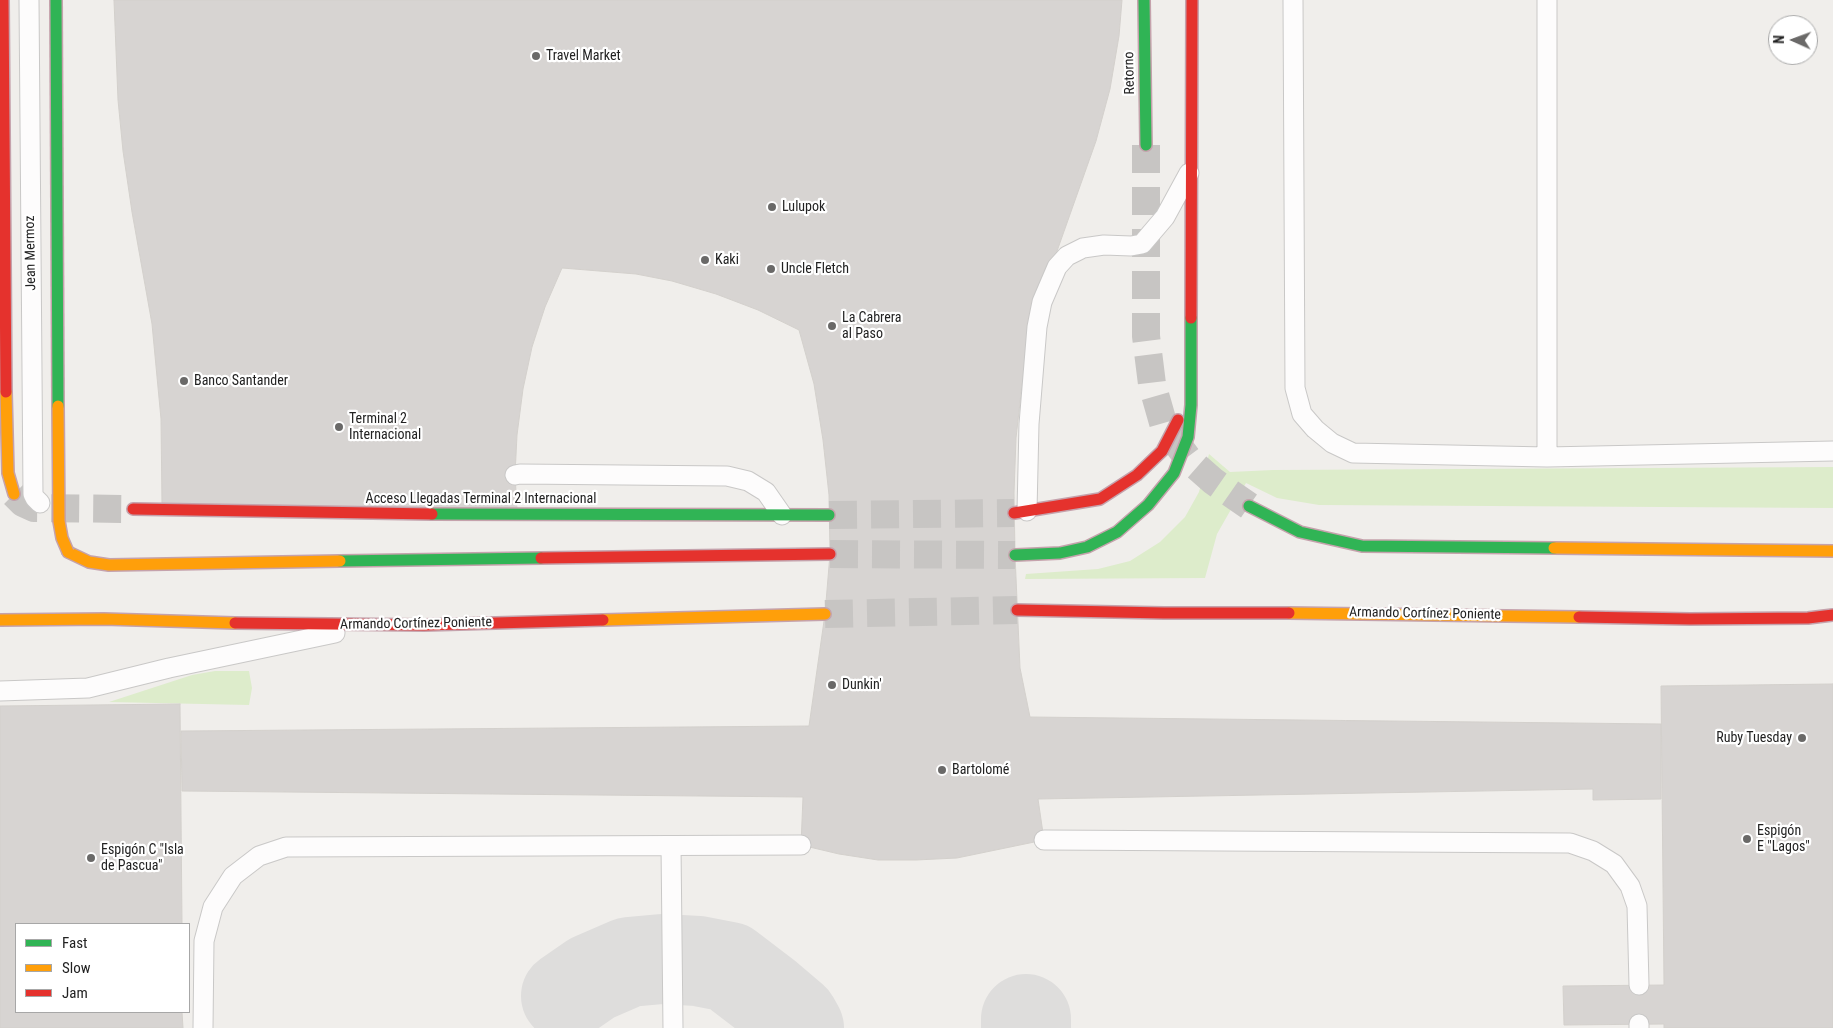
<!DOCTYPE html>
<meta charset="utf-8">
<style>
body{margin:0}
#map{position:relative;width:1833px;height:1028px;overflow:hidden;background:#f0eeeb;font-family:"Roboto Condensed",sans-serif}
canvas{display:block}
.legend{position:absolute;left:15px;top:923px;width:175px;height:90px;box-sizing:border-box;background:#fff;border:1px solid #a7a7a7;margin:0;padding:6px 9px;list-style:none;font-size:15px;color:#222}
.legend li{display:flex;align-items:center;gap:10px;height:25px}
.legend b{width:25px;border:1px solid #a7a7a7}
.north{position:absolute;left:1768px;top:15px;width:50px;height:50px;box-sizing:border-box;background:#fff;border:1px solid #a7a7a7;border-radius:50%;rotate:272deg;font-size:14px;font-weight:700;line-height:20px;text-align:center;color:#222}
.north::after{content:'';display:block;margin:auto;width:18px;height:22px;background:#6a6968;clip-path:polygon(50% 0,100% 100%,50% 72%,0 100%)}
</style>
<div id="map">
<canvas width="1833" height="1028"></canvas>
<ul class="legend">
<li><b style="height:6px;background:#30b455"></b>Fast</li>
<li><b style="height:6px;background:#ff9f0a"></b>Slow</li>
<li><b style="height:6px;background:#e5322d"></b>Jam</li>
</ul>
<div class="north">N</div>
</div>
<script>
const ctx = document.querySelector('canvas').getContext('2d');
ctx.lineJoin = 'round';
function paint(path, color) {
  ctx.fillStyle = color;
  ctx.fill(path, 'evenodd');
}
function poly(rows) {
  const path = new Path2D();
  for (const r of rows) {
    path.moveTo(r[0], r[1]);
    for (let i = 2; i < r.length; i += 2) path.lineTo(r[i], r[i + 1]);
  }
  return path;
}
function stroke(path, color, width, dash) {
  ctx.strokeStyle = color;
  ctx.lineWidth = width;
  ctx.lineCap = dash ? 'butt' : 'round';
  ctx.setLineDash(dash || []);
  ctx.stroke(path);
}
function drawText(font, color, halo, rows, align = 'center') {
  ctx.font = font + ' "Roboto Condensed",sans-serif';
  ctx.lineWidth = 4.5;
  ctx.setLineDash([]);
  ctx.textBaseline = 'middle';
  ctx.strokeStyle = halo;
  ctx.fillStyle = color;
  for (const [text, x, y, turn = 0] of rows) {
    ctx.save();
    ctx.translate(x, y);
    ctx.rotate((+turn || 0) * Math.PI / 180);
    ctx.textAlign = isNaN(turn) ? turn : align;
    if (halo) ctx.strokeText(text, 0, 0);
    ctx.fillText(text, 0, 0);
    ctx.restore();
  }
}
paint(poly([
 [1209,454,1230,472,1273,470,1833,467,1833,508,1319,505,1277,498,1246,483,1217,534,1205,578,1025,579,1026,574,1098,569,1130,561,1160,542,1185,517,1199,492],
 [215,671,249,671,252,688,249,705,109,702,192,675]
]), '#ddeccb');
stroke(poly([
 [566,996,592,978,629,962,662,959,698,961,729,967,767,996,794,1019,799,1028],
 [1026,1019,1026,1028]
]), '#dedddc', 90);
const building = poly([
 [114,0,1122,0,1119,36,1110,89,1096,141,1045,285,1033,332,1022,385,1016,438,1014,493,1015,555,1020,668,1030,717,1661,724,1661,799,1593,800,1593,789,1038,799,1044,840,957,858,916,860,878,860,839,854,801,845,803,797,182,791,181,731,809,726,825,614,830,554,829,495,823,440,814,384,799,330,758,310,716,294,672,281,636,274,562,268,545,307,532,347,523,389,517,435,515,475,517,509,162,505,161,419,152,324,132,212,123,151,118,100,114,0],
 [1833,684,1833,1028,1664,1028,1664,1024,1564,1025,1563,986,1664,985,1661,686,1833,684],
 [180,704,182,924,16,924,16,1012,182,1012,183,1028,0,1028,0,706,180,704]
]);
paint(building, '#d7d4d2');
stroke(building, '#d3d0cc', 1);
stroke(poly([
 [1146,145,1146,336,1152,384,1164,426,1189,460,1213,481,1249,506],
 [14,494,23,503,34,508,133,509],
 [829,515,1014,513],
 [830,554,1015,555],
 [825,614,1017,610]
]), '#c7c5c3', 28, [28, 14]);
const lane = poly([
 [29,0,33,494,35,498,40,503],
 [1293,0,1295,388,1302,414,1315,429,1332,443,1353,453,1547,457,1833,451],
 [1547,0,1547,457],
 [515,475,520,474,727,476,748,481,766,492,782,515],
 [1027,511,1029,424,1037,327,1042,302,1057,267,1067,256,1083,248,1104,245,1131,246,1142,244,1165,217,1189,173],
 [0,691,88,688,169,668,335,633],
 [1044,840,1570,843,1593,851,1614,864,1630,886,1637,906,1639,985],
 [671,846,673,1028],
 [1639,1024,1639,1028],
 [203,1028,204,941,213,907,233,876,259,856,286,847,801,845]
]);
const fast = poly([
 [1144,0,1146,145],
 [1249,506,1300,532,1362,546,1554,548],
 [432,514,829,515],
 [1015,555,1060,553,1087,547,1117,532,1148,505,1174,473,1188,437,1191,405,1191,318],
 [340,561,541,558]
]);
const slow = poly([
 [6,392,8,473,14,494],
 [1554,548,1833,551],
 [68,552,89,562,109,565,340,561],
 [1289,613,1579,617],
 [0,620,104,619,235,623],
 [603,620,825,614]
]);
const jam = poly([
 [3,0,6,392],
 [1191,318,1192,0],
 [133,509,432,514],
 [1014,513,1100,499,1137,475,1162,451,1178,420],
 [541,558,830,554],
 [1017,610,1164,613,1289,613],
 [1579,617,1690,619,1808,618,1833,615],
 [235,623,424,625,603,620]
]);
stroke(lane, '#c9c8c7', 21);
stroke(fast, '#c5a2ac', 14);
stroke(slow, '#c5a2ac', 14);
stroke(jam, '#c5a2ac', 14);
stroke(lane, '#fdfcfc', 19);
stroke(fast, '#30b455', 11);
stroke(slow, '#ff9f0a', 11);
stroke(jam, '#e5322d', 11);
const fastBridge = poly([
 [56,0,58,406]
]);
const slowBridge = poly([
 [58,406,59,521,62,538,68,552]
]);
stroke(fastBridge, '#c5a2ac', 14, []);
stroke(slowBridge, '#c5a2ac', 14, []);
stroke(fastBridge, '#30b455', 11);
stroke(slowBridge, '#ff9f0a', 11);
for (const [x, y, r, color] of [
 [536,56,5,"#6a6968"],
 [772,207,5,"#6a6968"],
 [705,260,5,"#6a6968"],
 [771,269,5,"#6a6968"],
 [832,326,5,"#6a6968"],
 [184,381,5,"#6a6968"],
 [339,427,5,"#6a6968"],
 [832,685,5,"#6a6968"],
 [1802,738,5,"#6a6968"],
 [942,770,5,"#6a6968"],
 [1747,839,5,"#6a6968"],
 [91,858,5,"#6a6968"]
]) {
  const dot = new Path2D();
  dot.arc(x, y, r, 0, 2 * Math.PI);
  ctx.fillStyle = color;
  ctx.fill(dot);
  stroke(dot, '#fff', 2);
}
drawText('14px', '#222', '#fff', [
 ["Travel Market",546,56],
 ["Lulupok",782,207],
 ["Kaki",715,260],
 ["Uncle Fletch",781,269],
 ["La Cabrera",842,318],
 ["al Paso",842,334],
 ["Banco Santander",194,381],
 ["Terminal 2",349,419],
 ["Internacional",349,435],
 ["Dunkin'",842,685],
 ["Ruby Tuesday",1792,738,"right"],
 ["Bartolomé",952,770],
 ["Espigón",1757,831],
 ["E \"Lagos\"",1757,847],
 ["Espigón C \"Isla",101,850],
 ["de Pascua\"",101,866]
], 'left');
drawText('14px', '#222', '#fff', [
 ["Retorno",1130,73,-91],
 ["Jean Mermoz",31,253,-91],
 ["Acceso Llegadas Terminal 2 Internacional",481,499],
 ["Armando Cortínez Poniente",1425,614,1],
 ["Armando Cortínez Poniente",416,624,-1]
]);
</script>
